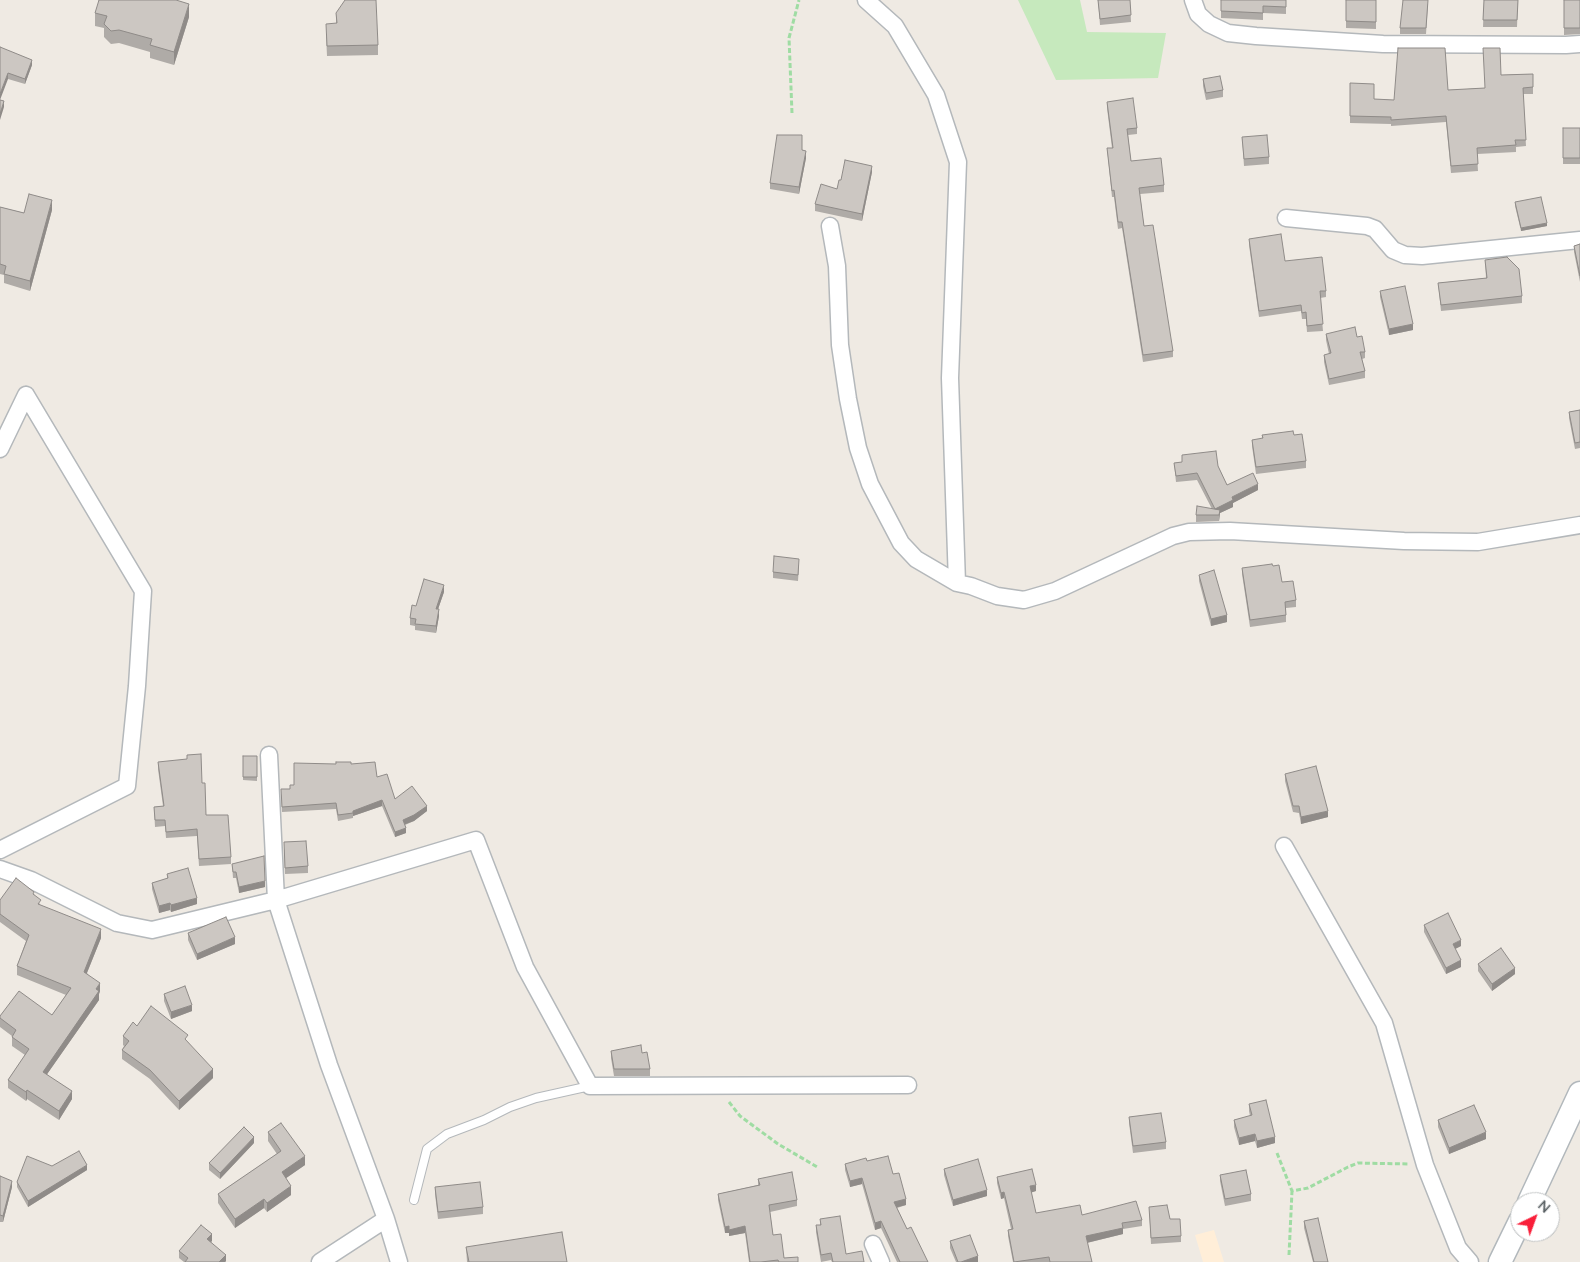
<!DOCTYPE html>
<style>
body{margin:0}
#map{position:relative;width:1580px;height:1262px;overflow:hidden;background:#efeae3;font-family:Lato,sans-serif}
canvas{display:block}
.north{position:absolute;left:1510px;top:1192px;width:50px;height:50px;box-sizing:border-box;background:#fff;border:1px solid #bdc0c1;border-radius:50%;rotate:42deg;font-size:14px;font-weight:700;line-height:20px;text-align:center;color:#5b6265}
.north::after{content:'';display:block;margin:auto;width:18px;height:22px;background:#f91f3a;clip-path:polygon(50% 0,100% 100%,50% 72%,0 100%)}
</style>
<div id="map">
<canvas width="1580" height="1262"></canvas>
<div class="north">N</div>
</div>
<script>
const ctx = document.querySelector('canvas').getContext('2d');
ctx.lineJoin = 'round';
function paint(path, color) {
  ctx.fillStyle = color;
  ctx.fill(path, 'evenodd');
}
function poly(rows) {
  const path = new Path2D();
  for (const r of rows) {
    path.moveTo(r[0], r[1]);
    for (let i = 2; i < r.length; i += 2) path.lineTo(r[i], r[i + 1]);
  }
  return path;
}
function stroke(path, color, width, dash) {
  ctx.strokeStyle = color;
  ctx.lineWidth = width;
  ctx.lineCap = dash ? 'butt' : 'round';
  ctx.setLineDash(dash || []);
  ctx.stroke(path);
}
paint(poly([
 [1214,1230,1224,1262,1203,1262,1195,1235]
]), '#ffeed8');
paint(poly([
 [1018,0,1080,0,1087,32,1166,33,1158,78,1056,80]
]), '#c6e9bd');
const lane = poly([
 [414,1200,427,1149,447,1134,484,1120,510,1107,536,1098,590,1086]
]);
const street = poly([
 [866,0,895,26,936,95,958,162,950,378,957,583],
 [1193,0,1198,14,1209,24,1228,33,1256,36,1383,44,1566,45,1580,44],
 [1286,218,1367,226,1375,229,1393,250,1405,255,1422,256,1580,240],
 [830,226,837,266,840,345,848,399,858,448,870,484,901,543,916,559,957,583,971,586,997,596,1024,600,1055,591,1173,536,1189,532,1230,531,1404,541,1478,542,1580,525],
 [0,449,26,395],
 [269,755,276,900,329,1065,386,1219,399,1262],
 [1284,846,1384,1023,1425,1165,1458,1248,1470,1262],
 [0,850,127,786,137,686,143,591,26,395],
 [0,869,31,880,117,923,152,930,276,900,476,840,525,967,590,1086,908,1085],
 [873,1244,881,1262],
 [320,1262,386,1219]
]);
const secondary = poly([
 [1529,1202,1580,1093],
 [1500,1262,1520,1221]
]);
stroke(lane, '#b4b8bb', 10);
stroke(street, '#b4b8bb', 19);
stroke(secondary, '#b2b8bc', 25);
stroke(poly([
 [792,113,789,38,799,0],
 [729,1102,740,1116,778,1144,819,1168],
 [1277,1153,1292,1191,1308,1188,1348,1167,1358,1163,1409,1164],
 [1289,1255,1292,1191]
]), '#9fdca3', 3, [5, 2.5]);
stroke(lane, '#fff', 8);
stroke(street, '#fff', 16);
stroke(secondary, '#fff', 22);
paint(poly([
 [1098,0,1130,0,1131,22,1100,25],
 [1221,0,1286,0,1286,14,1263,13,1263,20,1221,18],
 [1376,0,1376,29,1346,28,1346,21],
 [1484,0,1518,0,1517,27,1483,27],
 [1564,0,1580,0,1580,34,1564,35],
 [1428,4,1426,34,1400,34,1400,28],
 [95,13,189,17,174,65,150,58,150,52,119,43,111,44,104,37,104,28,95,26],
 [336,13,378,45,378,55,327,56,326,34,336,24],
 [0,47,32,65,25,84,8,79],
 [1533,74,1533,94,1523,94,1526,146,1516,147,1516,152,1477,154,1478,171,1451,173,1446,122,1391,126,1391,124,1350,123,1350,83,1374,99,1394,100,1448,90,1485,88,1501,75],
 [1203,79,1223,90,1223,97,1206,100,1203,86],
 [1107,102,1137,128,1137,134,1128,135,1131,161,1164,185,1164,192,1140,194,1144,226,1173,351,1173,357,1143,362,1122,228,1118,229,1114,197,1112,197,1107,148,1112,148,1107,108],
 [1563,128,1580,128,1580,164,1563,164],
 [1242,137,1269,157,1269,164,1244,166],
 [802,150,806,158,799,194,770,189,770,183],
 [872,172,862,221,815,211,815,204,837,189,841,180],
 [1515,202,1547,226,1521,231,1515,206],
 [0,207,24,213,52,210,30,291,4,283,4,275,0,274],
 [1249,239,1285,261,1326,291,1326,297,1320,298,1323,331,1307,332,1306,319,1302,319,1301,311,1259,317,1249,245],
 [1580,244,1580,282,1574,252,1574,246],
 [1485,260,1522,296,1522,303,1441,311,1438,283,1486,278],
 [1380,291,1413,330,1389,335,1380,297],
 [1326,334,1357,337,1365,352,1365,358,1362,359,1365,371,1365,378,1329,385,1324,362,1324,355,1329,354,1326,340],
 [1580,410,1580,448,1575,449,1569,418,1569,412],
 [1262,435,1294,435,1306,461,1306,468,1256,474,1252,446,1252,440,1262,439],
 [1182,455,1218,466,1227,485,1258,490,1233,503,1233,507,1220,513,1219,521,1196,522,1196,515,1212,509,1197,480,1176,482,1174,463,1182,462],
 [799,565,798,581,773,578,773,572],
 [1242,568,1282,582,1296,600,1296,607,1286,608,1286,622,1250,627,1242,574],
 [1199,575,1227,622,1211,626,1199,581],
 [444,592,438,609,439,616,436,633,415,630,415,626,410,625,410,618,416,606],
 [243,756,257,756,257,781,243,780],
 [158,762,202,783,206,815,231,857,231,864,199,866,197,836,166,838,165,826,155,827,154,807,163,806,158,769],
 [336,764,351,764,377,777,395,799,427,811,414,821,405,825,406,833,395,837,382,806,353,816,353,818,338,821,336,809,282,812,281,795,290,789,294,785],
 [1285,774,1328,817,1301,824,1299,813,1293,812,1285,781],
 [284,849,308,866,308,873,285,874],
 [232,864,265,887,239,893,236,878,233,878],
 [167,874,197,904,171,912,170,910,159,913,152,889,152,883,167,879],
 [34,894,41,906,101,938,87,973,100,991,99,994,99,1000,47,1074,72,1099,59,1120,27,1099,26,1101,8,1088,8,1080,25,1055,12,1046,12,1036,0,1027,0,1016,52,1015,66,995,17,975,17,966,26,941,0,922,0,900],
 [1424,925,1461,946,1455,949,1461,967,1446,974,1424,932],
 [188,933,235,944,197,960,188,940],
 [1478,964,1515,974,1492,991,1478,971],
 [164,994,192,1011,171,1019,164,1001],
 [137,1026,188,1042,213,1078,179,1110,150,1079,122,1059,122,1050,124,1046,123,1045,123,1036],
 [611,1051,642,1053,650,1069,650,1076,614,1076,611,1058],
 [1249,1104,1275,1143,1257,1148,1255,1141,1239,1145,1234,1127,1234,1120,1250,1116,1249,1111],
 [1129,1117,1166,1142,1166,1149,1133,1153,1129,1123],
 [1438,1120,1486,1139,1449,1154,1438,1127],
 [268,1132,305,1165,286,1178,291,1195,267,1212,264,1208,235,1228,218,1203,218,1194,277,1154,268,1141],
 [254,1143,220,1179,209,1170,209,1163],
 [867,1161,893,1174,906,1205,897,1208,907,1229,928,1262,897,1262,881,1228,875,1230,862,1184,850,1187,845,1170,845,1164],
 [52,1166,87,1170,28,1207,17,1187,17,1182],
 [944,1169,987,1196,953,1206,944,1175],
 [1220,1175,1251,1194,1251,1201,1225,1206,1220,1181],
 [0,1176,12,1187,3,1222,0,1222],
 [997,1177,1036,1191,1031,1192,1036,1213,1082,1215,1142,1220,1142,1226,1123,1229,1123,1234,1087,1243,1092,1262,1013,1262,1008,1236,1008,1230,1011,1229,1004,1198,1001,1199,997,1183],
 [758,1179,797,1200,797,1206,770,1212,773,1235,784,1258,798,1262,749,1262,745,1233,729,1236,729,1233,725,1233,718,1200,718,1194,758,1185],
 [435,1187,483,1207,483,1214,438,1219,435,1194],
 [1149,1207,1181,1236,1181,1242,1151,1244],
 [820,1219,846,1254,864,1262,832,1262,831,1260,821,1262,816,1232,816,1225,820,1225],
 [1304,1221,1328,1262,1313,1262,1304,1228],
 [212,1241,211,1242,226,1261,225,1262,184,1262,179,1258,179,1251],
 [950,1241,978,1262,956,1262,950,1248],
 [466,1247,567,1262,467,1262]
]), '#afaba7');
paint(poly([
 [189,4,189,17,174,65,174,52],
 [32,60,32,65,25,84,25,79],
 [8,73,8,79,0,100,0,94],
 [4,101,4,107,0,120,0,114],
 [806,151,806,158,799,194,799,187],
 [872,166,872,172,862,221,862,214],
 [52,200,52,210,30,291,30,281],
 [1547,223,1547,226,1521,231,1521,228],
 [1413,324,1413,330,1389,335,1389,329],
 [1258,484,1258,490,1233,503,1233,507,1220,513,1219,521,1219,514,1215,509,1232,497],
 [444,585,444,592,436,615,436,609],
 [439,609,439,616,436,633,436,626],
 [1227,615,1227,622,1211,626,1211,619],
 [382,800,382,806,353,816,353,811],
 [427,806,427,811,414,821,403,825,403,820],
 [1328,811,1328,817,1301,824,1301,817],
 [406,828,406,833,395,837,395,832],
 [265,881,265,887,239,893,239,887],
 [197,898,197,904,171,912,171,905],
 [170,903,170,910,159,913,159,906],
 [101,929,101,938,84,980,84,972],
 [235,937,235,944,197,960,197,954],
 [1461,940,1461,946,1453,950,1453,944],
 [1461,960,1461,967,1446,974,1446,968],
 [1515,968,1515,974,1492,991,1492,984],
 [100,983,100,991,99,994,99,1000,43,1080,43,1072],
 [192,1005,192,1011,171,1019,171,1012],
 [213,1069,213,1078,179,1110,179,1101],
 [27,1090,27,1099,26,1101,26,1092],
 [72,1091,72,1099,59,1120,59,1111],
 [1486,1132,1486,1139,1449,1154,1449,1148],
 [1255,1134,1255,1141,1239,1145,1239,1138],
 [254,1137,254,1143,220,1179,220,1173],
 [1275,1137,1275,1143,1257,1148,1257,1141],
 [305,1156,305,1165,282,1181,282,1172],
 [87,1165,87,1170,28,1207,28,1201],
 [862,1178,862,1184,850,1187,850,1181],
 [12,1181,12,1187,3,1222,3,1216],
 [1036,1185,1036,1191,1030,1193,1030,1186],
 [291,1186,291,1195,267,1212,267,1203],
 [987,1190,987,1196,953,1206,953,1200],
 [1004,1192,1004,1198,1001,1199,1001,1193],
 [264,1199,264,1208,235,1228,235,1219],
 [906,1199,906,1205,894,1208,894,1202],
 [881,1221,881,1228,875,1230,875,1223],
 [729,1226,729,1233,725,1233,725,1227],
 [745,1226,745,1233,729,1236,729,1230],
 [1123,1228,1123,1234,1086,1243,1086,1236],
 [212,1234,212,1241,207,1246,207,1239],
 [226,1255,226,1261,225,1262,219,1262],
 [978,1256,978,1262,961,1262]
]), '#8f8b88');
const building = poly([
 [99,0,176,0,189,4,174,52,150,45,152,39,119,30,111,31,104,24,107,16,95,13,99,0],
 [345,0,376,0,378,45,327,46,326,24,337,23,336,13,345,0],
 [1098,0,1130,0,1131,15,1100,19,1098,0],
 [1221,0,1286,0,1286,7,1263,6,1263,13,1221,11,1221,0],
 [1346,0,1376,0,1376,22,1346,21,1346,0],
 [1403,0,1428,0,1426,28,1400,28,1403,0],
 [1484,0,1518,0,1517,20,1483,20,1484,0],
 [1564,0,1580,0,1580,28,1564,28,1564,0],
 [0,47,32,60,25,79,8,73,0,94,0,47],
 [1398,48,1445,48,1448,90,1485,88,1483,48,1500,48,1501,75,1533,74,1533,87,1523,88,1526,140,1515,140,1516,145,1477,148,1478,164,1451,166,1446,116,1391,120,1391,117,1350,116,1350,83,1374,84,1374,99,1394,100,1398,48],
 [1220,76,1223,90,1206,93,1203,79,1220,76],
 [1133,98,1137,128,1127,129,1131,161,1161,158,1164,185,1139,188,1144,226,1153,225,1173,351,1143,355,1122,222,1118,222,1114,190,1112,191,1107,148,1113,148,1107,102,1133,98],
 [0,100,4,101,0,114,0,100],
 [1563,128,1580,128,1580,158,1563,158,1563,128],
 [777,135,802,135,802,150,806,151,799,187,770,183,777,135],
 [1267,135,1269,157,1244,159,1242,137,1267,135],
 [845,160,872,166,862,214,815,204,821,184,837,189,839,180,841,180,845,160],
 [29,194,52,200,30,281,4,274,6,266,0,264,0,207,24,213,29,194],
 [1541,197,1547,223,1521,228,1515,202,1541,197],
 [1281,234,1285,261,1322,257,1326,291,1320,291,1323,324,1307,326,1306,312,1302,313,1301,305,1259,311,1249,239,1281,234],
 [1580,244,1580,276,1574,246,1580,244],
 [1507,257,1519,269,1522,296,1441,305,1438,283,1487,278,1485,260,1507,257],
 [1405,286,1413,324,1389,329,1380,291,1405,286],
 [1355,327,1357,337,1362,336,1365,352,1360,352,1365,371,1329,379,1324,355,1331,353,1326,334,1355,327],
 [1580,410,1580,442,1575,443,1569,412,1580,410],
 [1293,431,1294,435,1302,434,1306,461,1256,467,1252,440,1263,438,1262,435,1293,431],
 [1216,451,1218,466,1227,485,1253,473,1258,484,1232,497,1233,500,1215,509,1197,473,1176,476,1174,463,1182,462,1182,455,1216,451],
 [1197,506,1220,510,1219,515,1196,515,1197,506],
 [774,556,799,559,798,575,773,572,774,556],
 [1272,564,1273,566,1279,565,1282,582,1293,581,1296,600,1285,602,1286,615,1250,620,1242,568,1272,564],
 [1214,570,1227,615,1211,619,1199,575,1214,570],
 [424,579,444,585,436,609,439,609,436,626,415,624,416,619,410,618,412,605,416,606,424,579],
 [201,754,202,783,205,783,206,815,228,815,231,857,199,859,197,829,166,832,165,820,155,820,154,807,164,806,158,762,187,759,187,755,201,754],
 [243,756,257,756,257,777,243,777,243,756],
 [336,762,351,762,351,764,375,762,377,777,387,774,395,799,412,786,427,806,414,815,403,820,406,828,395,832,382,800,353,811,353,813,338,815,336,803,282,807,281,789,290,789,290,785,294,785,294,763,336,764,336,762],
 [1316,766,1328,811,1301,817,1299,806,1293,806,1285,774,1316,766],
 [306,841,308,866,285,868,284,842,306,841],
 [264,856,265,881,239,887,236,872,233,872,232,864,264,856],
 [188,868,197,898,171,905,170,903,159,906,152,883,168,878,167,874,188,868],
 [16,878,34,892,33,894,41,900,38,904,101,929,84,972,100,983,96,989,99,991,43,1072,72,1091,59,1111,27,1090,26,1092,8,1080,29,1049,12,1037,16,1030,0,1018,0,1016,19,991,52,1015,71,988,17,966,29,935,0,914,0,900,16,878],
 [1448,913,1461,940,1453,944,1461,960,1446,968,1424,925,1448,913],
 [226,917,235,937,197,954,188,933,226,917],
 [1501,948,1515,968,1492,984,1478,964,1501,948],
 [185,986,192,1005,171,1012,164,994,185,986],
 [151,1006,188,1035,185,1039,213,1069,179,1101,150,1070,122,1050,129,1041,123,1036,133,1022,137,1026,151,1006],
 [641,1045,642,1053,647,1052,650,1069,614,1069,611,1051,641,1045],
 [1266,1100,1275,1137,1257,1141,1255,1134,1239,1138,1234,1120,1252,1115,1249,1104,1266,1100],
 [1474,1105,1486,1132,1449,1148,1438,1120,1474,1105],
 [1161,1113,1166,1142,1133,1146,1129,1117,1161,1113],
 [281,1123,305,1156,282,1172,291,1186,267,1203,264,1199,235,1219,218,1194,281,1151,268,1132,281,1123],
 [244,1127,254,1137,220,1173,209,1163,244,1127],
 [79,1151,87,1165,28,1201,17,1182,27,1156,52,1166,79,1151],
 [888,1156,893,1174,899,1173,906,1199,894,1202,907,1229,911,1227,928,1262,900,1262,881,1221,875,1223,862,1178,850,1181,845,1164,866,1158,867,1161,888,1156],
 [978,1159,987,1190,953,1200,944,1169,978,1159],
 [1032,1169,1036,1185,1030,1186,1036,1213,1080,1205,1082,1215,1136,1201,1142,1220,1122,1223,1123,1228,1086,1236,1092,1262,1050,1262,1049,1257,1014,1262,1008,1230,1013,1229,1004,1192,1001,1193,997,1177,1032,1169],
 [1246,1170,1251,1194,1225,1199,1220,1175,1246,1170],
 [792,1172,797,1200,769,1205,773,1235,781,1234,784,1258,798,1257,798,1262,779,1262,778,1260,761,1262,750,1262,745,1226,729,1230,729,1226,725,1227,718,1194,760,1185,758,1179,792,1172],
 [0,1176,12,1181,3,1216,0,1215,0,1176],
 [480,1182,483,1207,438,1212,435,1187,480,1182],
 [1167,1205,1170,1219,1180,1219,1181,1236,1151,1238,1149,1207,1167,1205],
 [840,1216,846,1254,862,1251,864,1262,833,1262,831,1253,821,1255,816,1225,821,1225,820,1219,840,1216],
 [1318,1218,1328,1262,1314,1262,1304,1221,1318,1218],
 [201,1225,212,1234,207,1239,226,1255,219,1262,185,1262,188,1258,179,1251,201,1225],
 [562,1232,567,1262,469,1262,466,1247,562,1232],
 [970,1235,978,1256,961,1262,958,1262,950,1241,970,1235]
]);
paint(building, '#ccc7c2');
stroke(building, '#8f8b88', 1);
</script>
